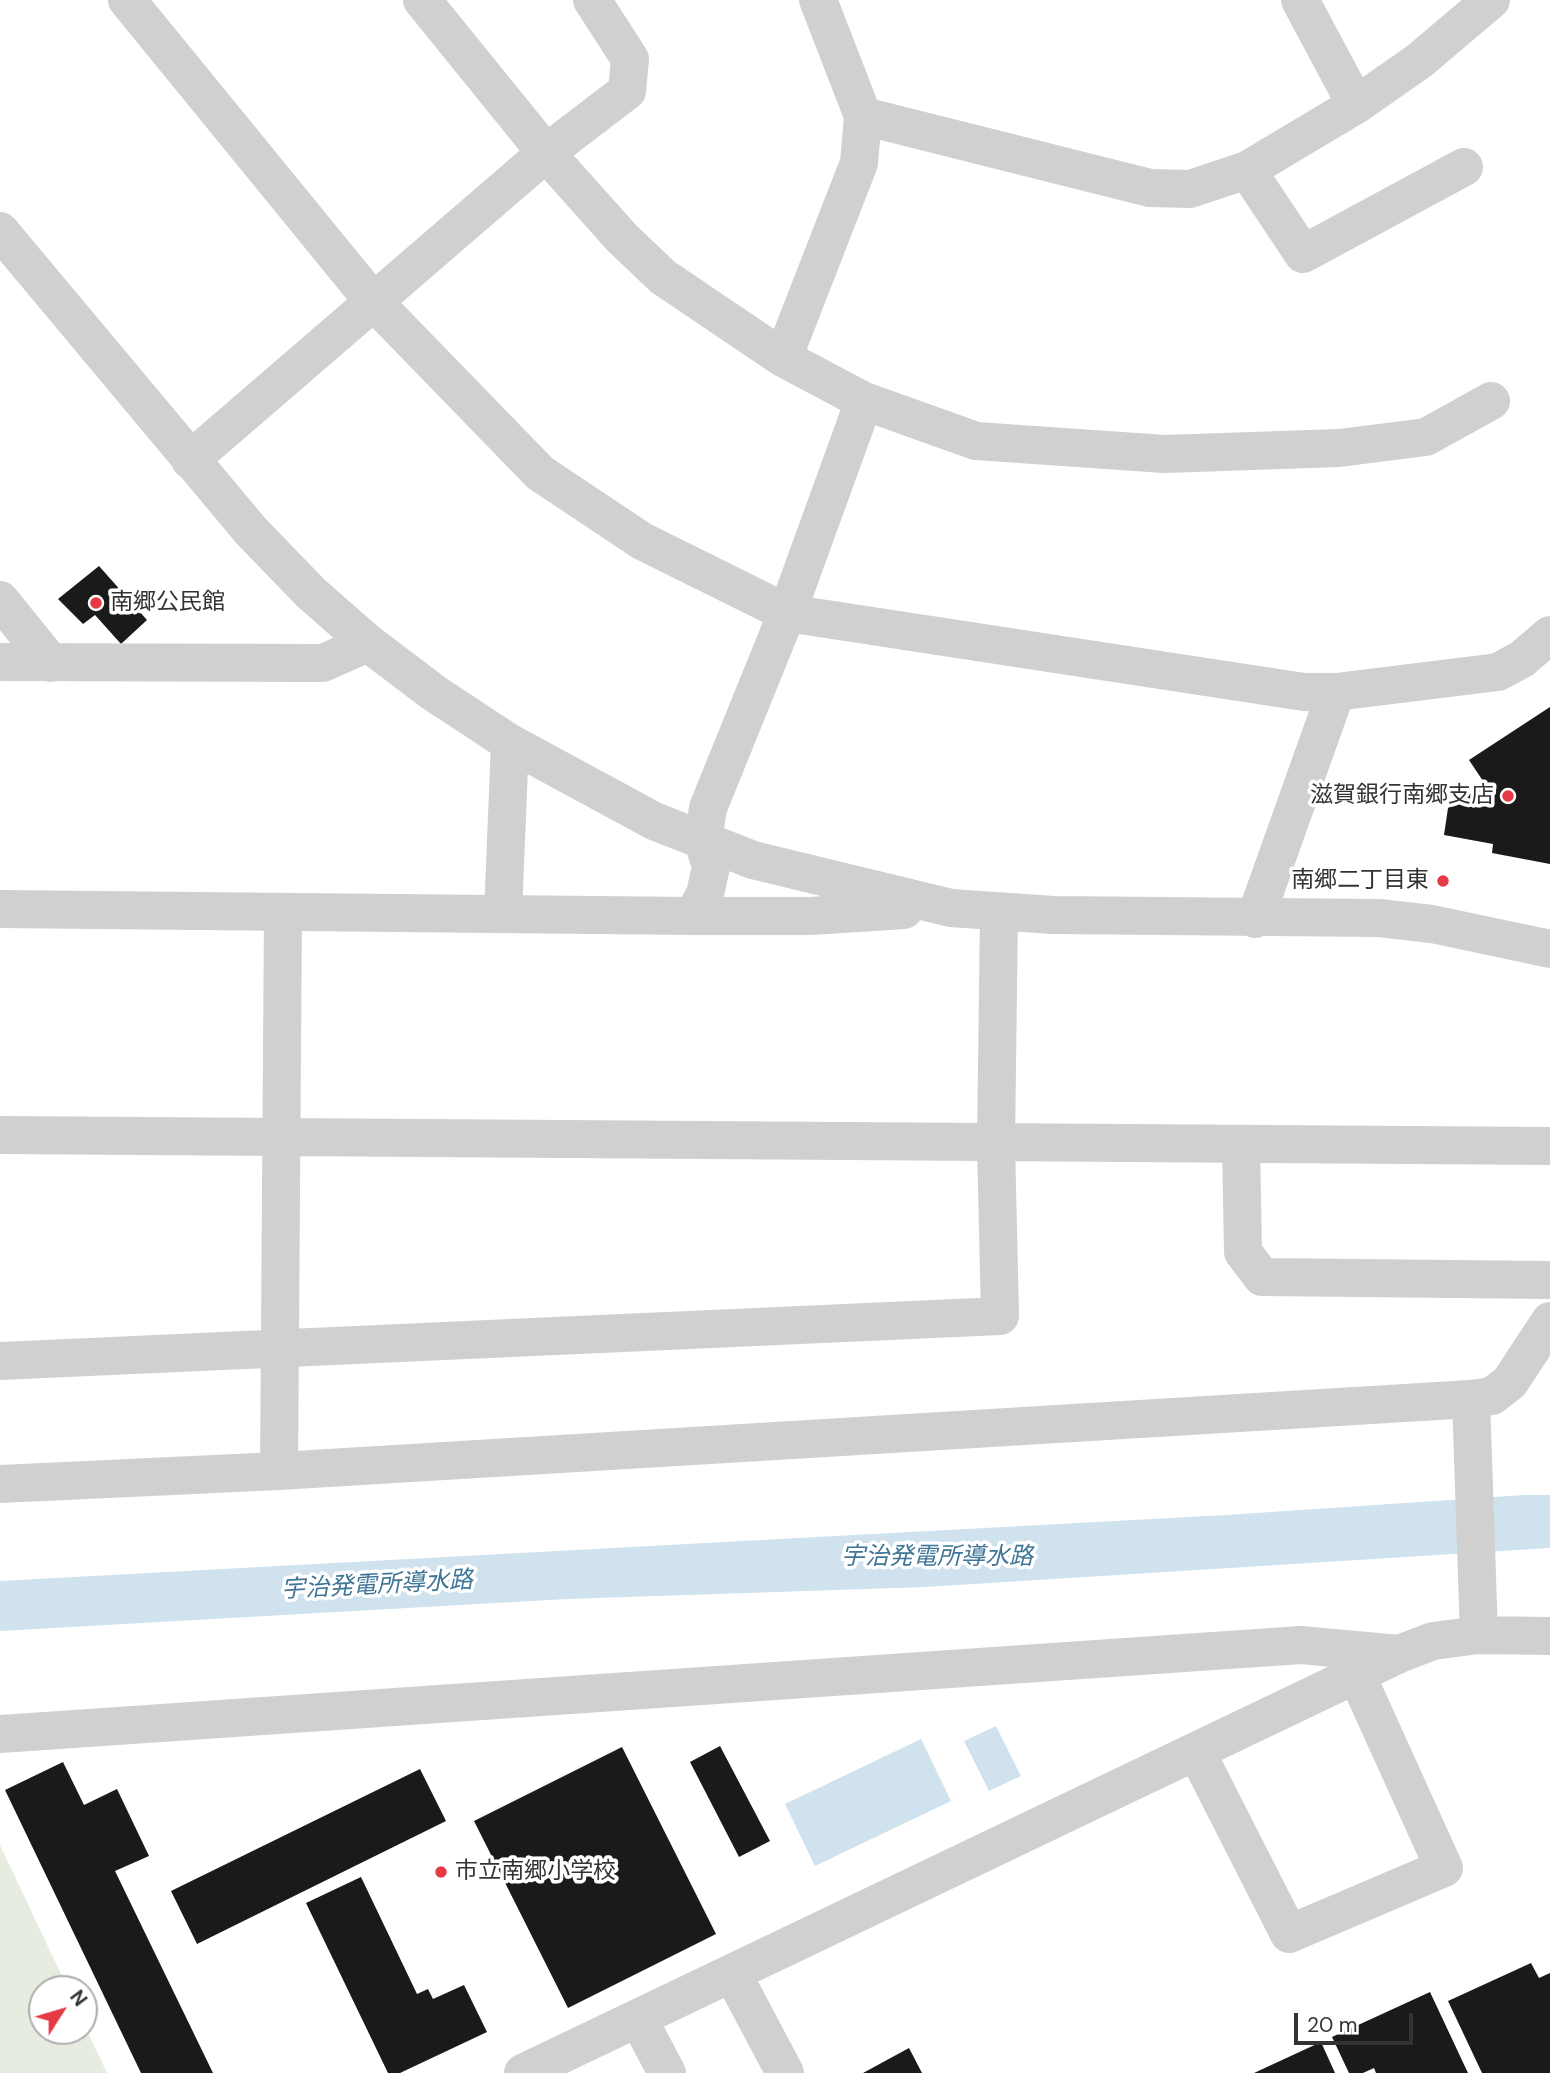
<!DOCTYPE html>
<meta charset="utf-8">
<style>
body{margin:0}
#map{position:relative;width:1550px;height:2073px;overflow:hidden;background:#fff;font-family:"DM Sans",sans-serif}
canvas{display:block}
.north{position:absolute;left:28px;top:1975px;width:70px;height:70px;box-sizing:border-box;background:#fff;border:2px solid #adadad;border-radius:50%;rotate:53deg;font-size:19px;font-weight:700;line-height:28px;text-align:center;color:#333}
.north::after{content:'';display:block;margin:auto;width:24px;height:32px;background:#e63946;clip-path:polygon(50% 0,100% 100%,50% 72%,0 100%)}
.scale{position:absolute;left:1294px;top:2013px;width:119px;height:32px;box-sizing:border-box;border:4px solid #333;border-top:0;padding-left:9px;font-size:21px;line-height:24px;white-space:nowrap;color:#333;-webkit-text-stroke:5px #fff;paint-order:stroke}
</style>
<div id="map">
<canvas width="1550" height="2073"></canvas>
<div class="north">N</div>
<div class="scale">20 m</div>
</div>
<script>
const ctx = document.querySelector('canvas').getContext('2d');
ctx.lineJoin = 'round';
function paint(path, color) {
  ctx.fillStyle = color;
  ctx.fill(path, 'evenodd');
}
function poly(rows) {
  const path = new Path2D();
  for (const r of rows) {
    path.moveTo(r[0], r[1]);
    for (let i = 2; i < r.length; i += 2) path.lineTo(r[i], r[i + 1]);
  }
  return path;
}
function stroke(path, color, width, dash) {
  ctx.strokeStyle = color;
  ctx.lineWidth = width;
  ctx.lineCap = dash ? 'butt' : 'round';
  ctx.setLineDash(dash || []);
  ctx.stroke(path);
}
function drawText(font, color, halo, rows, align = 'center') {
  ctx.font = font + ' "DM Sans","Noto Sans JP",sans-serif';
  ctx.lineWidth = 7;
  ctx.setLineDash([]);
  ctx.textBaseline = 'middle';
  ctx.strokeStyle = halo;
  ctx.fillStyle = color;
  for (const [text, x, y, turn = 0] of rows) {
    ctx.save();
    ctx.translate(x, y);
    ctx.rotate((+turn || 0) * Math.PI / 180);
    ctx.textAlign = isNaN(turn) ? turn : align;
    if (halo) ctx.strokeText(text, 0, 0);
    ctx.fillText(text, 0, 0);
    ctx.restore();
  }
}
paint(poly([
 [0,1845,68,1989,42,1989,42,2031,84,2031,84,2024,107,2073,0,2073]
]), '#e6ecdf');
paint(poly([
 [1524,1495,1550,1495,1550,1548,926,1587,567,1599,0,1631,0,1581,1226,1515],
 [996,1726,1021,1776,989,1791,964,1741],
 [921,1739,951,1801,815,1866,785,1804]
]), '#cfe2ee');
paint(poly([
 [99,566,147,620,121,644,95,615,83,624,58,599],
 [1550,707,1550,864,1492,853,1493,844,1444,835,1448,808,1485,784,1469,760],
 [720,1746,770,1841,739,1857,690,1762],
 [622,1747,716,1934,568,2008,474,1821],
 [63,1762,84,1805,117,1789,149,1856,115,1871,213,2073,141,2073,5,1790],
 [420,1769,446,1821,197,1944,171,1891],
 [361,1877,417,1994,428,1989,433,1999,464,1985,487,2032,400,2073,388,2073,306,1903],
 [1531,1963,1539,1978,1550,1973,1550,2073,1482,2073,1448,2001],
 [1430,1992,1468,2073,1376,2073,1374,2068,1363,2073,1349,2073,1332,2037],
 [1321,2042,1335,2073,1254,2073],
 [909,2048,922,2073,863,2073]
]), '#1a1a1a');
stroke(poly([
 [127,0,372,300,540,473,642,541,787,613,1304,692,1336,692,1498,672,1522,659,1550,635],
 [422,0,546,153,622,238,663,277,783,358,864,401,976,441,1165,454,1339,448,1426,437,1491,401],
 [1300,0,1356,105],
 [863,116,1150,188,1190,189,1247,170,1356,105,1419,61,1491,0],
 [1247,170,1303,254,1464,167],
 [783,358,859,163,863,116,818,0],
 [190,460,546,153,627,91,630,59,592,0],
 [0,600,51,663],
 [0,662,323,663,368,643],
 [703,841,708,808,787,613,864,401],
 [503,914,510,743],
 [1255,919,1336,692],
 [0,1135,1550,1146],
 [1241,1144,1243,1252,1262,1277,1550,1280],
 [0,1361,1000,1316,996,1143,999,912],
 [1471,1399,1479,1635],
 [279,1471,283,912],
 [0,1484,279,1471,1471,1399,1492,1396,1510,1382,1550,1321],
 [0,1734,1301,1645,1399,1654],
 [1197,1753,1289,1934,1444,1868,1357,1676],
 [732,1973,785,2073],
 [638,2018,667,2073],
 [523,2073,1399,1654,1433,1641,1479,1635,1550,1636]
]), '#d0d0d0', 38);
stroke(poly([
 [0,231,251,531,311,593,368,643,434,693,510,743,654,821,753,860,951,908,1053,915,1379,918,1432,924,1550,949],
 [0,909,693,916,811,916,904,910],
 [693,916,705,894,711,867,703,841]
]), '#d0d0d0', 38);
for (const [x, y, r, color] of [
 [96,603,7,"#e63946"],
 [1508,796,7,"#e63946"],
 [1443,881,7,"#e63946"],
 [441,1872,7,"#e63946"]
]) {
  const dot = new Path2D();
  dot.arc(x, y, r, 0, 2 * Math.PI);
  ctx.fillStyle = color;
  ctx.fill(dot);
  stroke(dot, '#fff', 2.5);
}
drawText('23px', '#333', '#fff', [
 ["南郷公民館",110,603],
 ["滋賀銀行南郷支店",1494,796,"right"],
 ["南郷二丁目東",1429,881,"right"],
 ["市立南郷小学校",455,1872]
], 'left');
drawText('italic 24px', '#3f7597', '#fff', [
 ["宇治発電所導水路",937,1558],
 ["宇治発電所導水路",377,1586,-3]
]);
</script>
